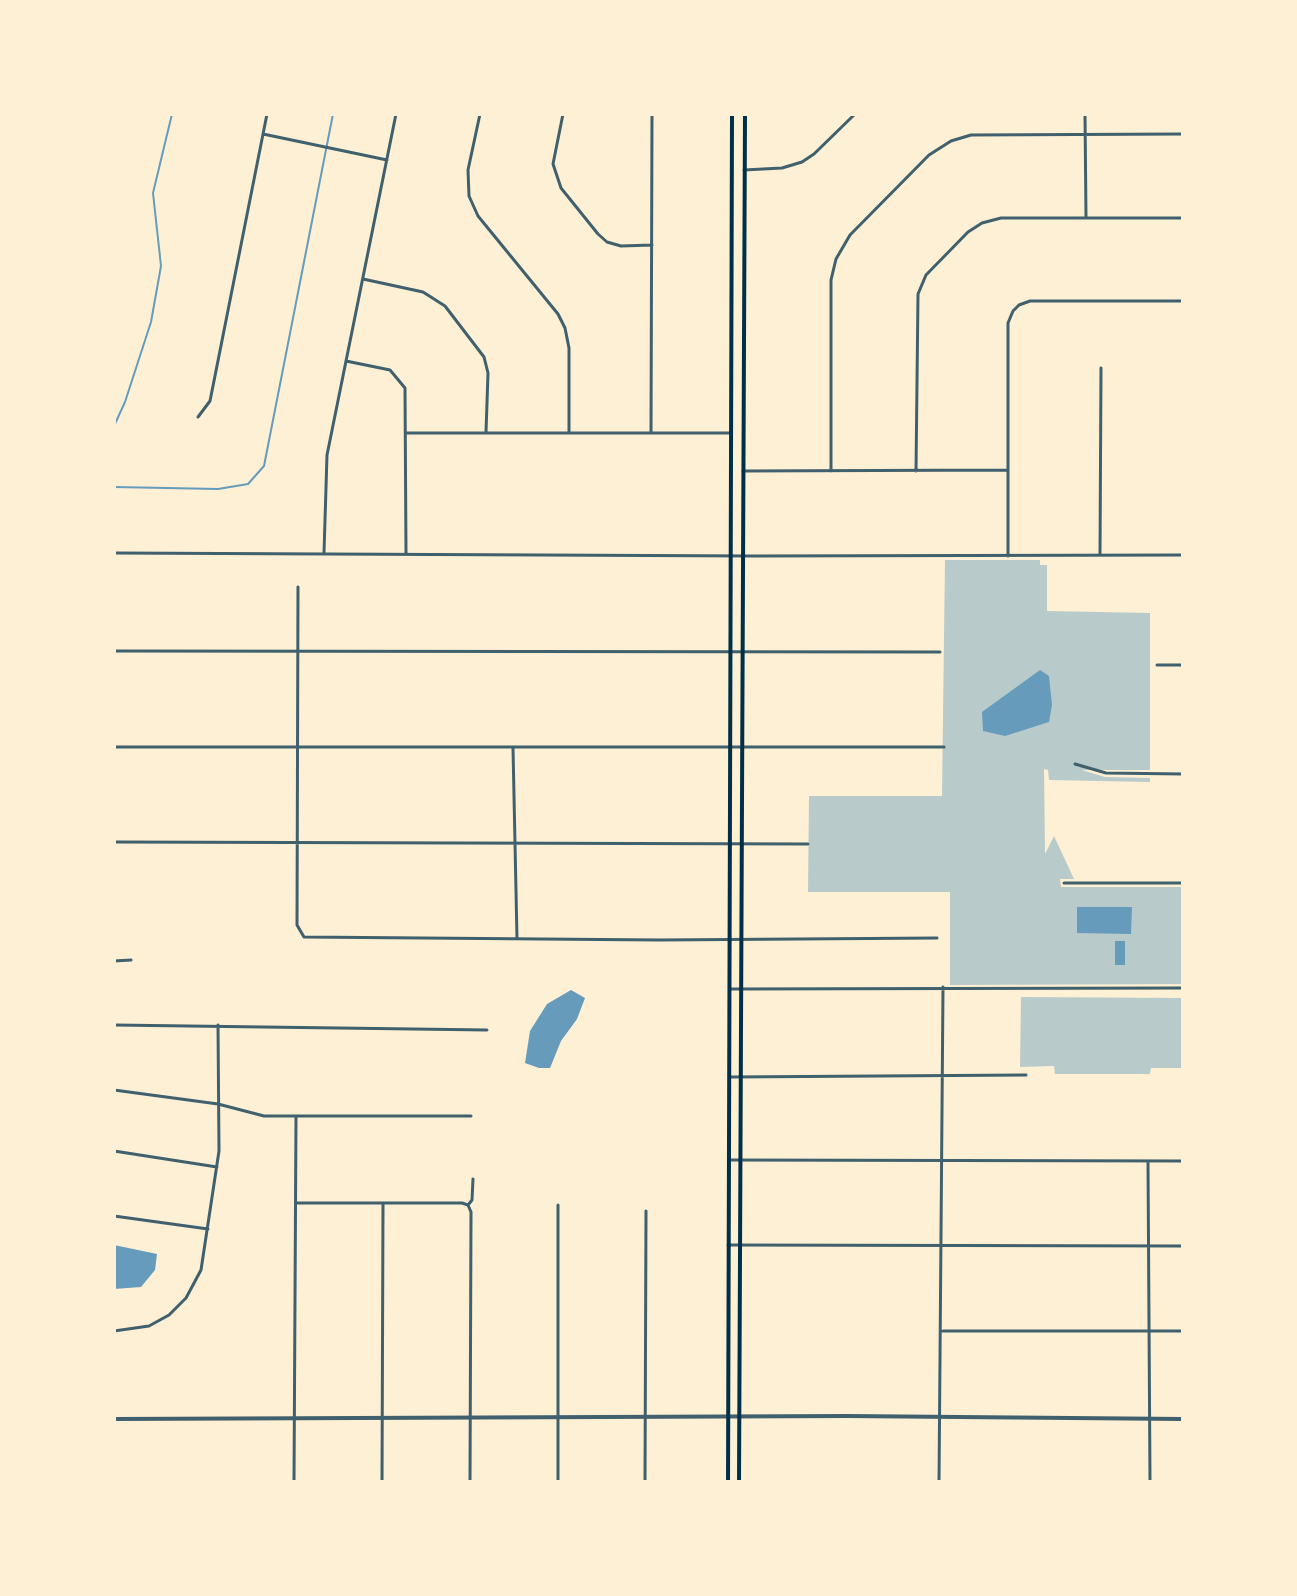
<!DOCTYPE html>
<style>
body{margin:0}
#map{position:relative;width:1297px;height:1596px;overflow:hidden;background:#fdf0d5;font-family:Lato,sans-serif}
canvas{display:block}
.frame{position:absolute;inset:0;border:116px solid #fdf0d5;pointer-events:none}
</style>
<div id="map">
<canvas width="1297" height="1596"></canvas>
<div class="frame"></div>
</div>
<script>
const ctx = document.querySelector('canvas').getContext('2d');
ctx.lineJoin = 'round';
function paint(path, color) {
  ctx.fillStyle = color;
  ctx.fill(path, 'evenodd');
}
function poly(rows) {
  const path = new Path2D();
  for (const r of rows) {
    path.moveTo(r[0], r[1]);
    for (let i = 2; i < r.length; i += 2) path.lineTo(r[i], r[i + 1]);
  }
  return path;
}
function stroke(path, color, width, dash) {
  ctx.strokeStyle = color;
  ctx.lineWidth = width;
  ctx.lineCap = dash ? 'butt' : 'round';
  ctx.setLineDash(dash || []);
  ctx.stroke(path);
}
paint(poly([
 [945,560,1040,560,1040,565,1047,565,1047,611,1150,613,1150,770,1082,770,1105,777,1150,778,1150,782,1049,780,1048,770,1044,769,1045,854,1054,836,1074,879,1060,879,1061,887,1183,887,1183,984,950,985,950,892,808,892,809,796,942,796],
 [1021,997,1183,998,1183,1068,1151,1068,1150,1074,1055,1074,1054,1066,1020,1067]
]), '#b9caca');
paint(poly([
 [1040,670,1049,676,1052,705,1049,722,1005,736,983,731,982,712],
 [1077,907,1132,907,1131,934,1077,933],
 [1115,941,1125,941,1125,965,1115,965],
 [571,990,585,998,577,1019,561,1041,550,1068,539,1068,525,1063,530,1031,547,1004],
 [114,1245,157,1254,155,1270,141,1287,114,1289]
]), '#669bbc');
stroke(poly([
 [114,426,125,402,151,322,161,266,153,193,172,114],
 [114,487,218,489,248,484,264,466,333,114]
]), '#669bbc', 2);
stroke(poly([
 [480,114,468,170,469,196,478,216,558,314,565,328,569,348,569,432],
 [563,114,553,164,561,188,598,234,607,242,621,246,652,245],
 [1085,114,1086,218],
 [263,134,387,160],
 [744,170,782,168,802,162,814,154,855,114],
 [363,279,423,292,445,306,484,357,488,373,486,432],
 [346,361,390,370,405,388,406,554],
 [198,417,210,401,267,114],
 [406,433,730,433],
 [651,433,652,114],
 [743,471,1008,470],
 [831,471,831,280,836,259,850,235,929,155,951,141,971,135,1183,134],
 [916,471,918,294,926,275,968,232,982,223,1001,218,1183,218],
 [114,553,753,556,1183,555],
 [324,553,327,455,396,114],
 [1100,555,1101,368],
 [1008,556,1008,323,1013,311,1019,305,1030,301,1183,301],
 [298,587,297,925,304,937,659,940,937,938],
 [114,651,940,652],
 [1157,665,1183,665],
 [114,747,944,747],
 [513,748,517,939],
 [1075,764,1106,773,1183,774],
 [114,842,808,844],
 [1064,883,1183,883],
 [114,961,131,960],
 [731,989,1183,988],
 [114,1025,487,1030],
 [730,1077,1026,1075],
 [114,1090,218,1104,264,1116,471,1116],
 [114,1151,217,1167],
 [729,1160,1183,1161],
 [1148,1162,1150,1482],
 [297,1203,462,1203,468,1205],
 [114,1216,208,1229],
 [728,1245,1183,1246],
 [114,1331,149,1326,169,1315,186,1298,201,1270,219,1151,218,1025],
 [943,1331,1183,1331],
 [294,1482,296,1116],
 [382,1482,383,1203],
 [470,1482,471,1212,468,1205,472,1200,473,1179],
 [558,1482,558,1205],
 [645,1482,646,1211],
 [939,1482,943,987]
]), '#3f606c', 3);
stroke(poly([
 [114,1419,846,1416,1183,1419]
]), '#3f606c', 4);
stroke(poly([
 [728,1482,732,114],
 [739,1482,745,114]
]), '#003049', 4);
</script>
